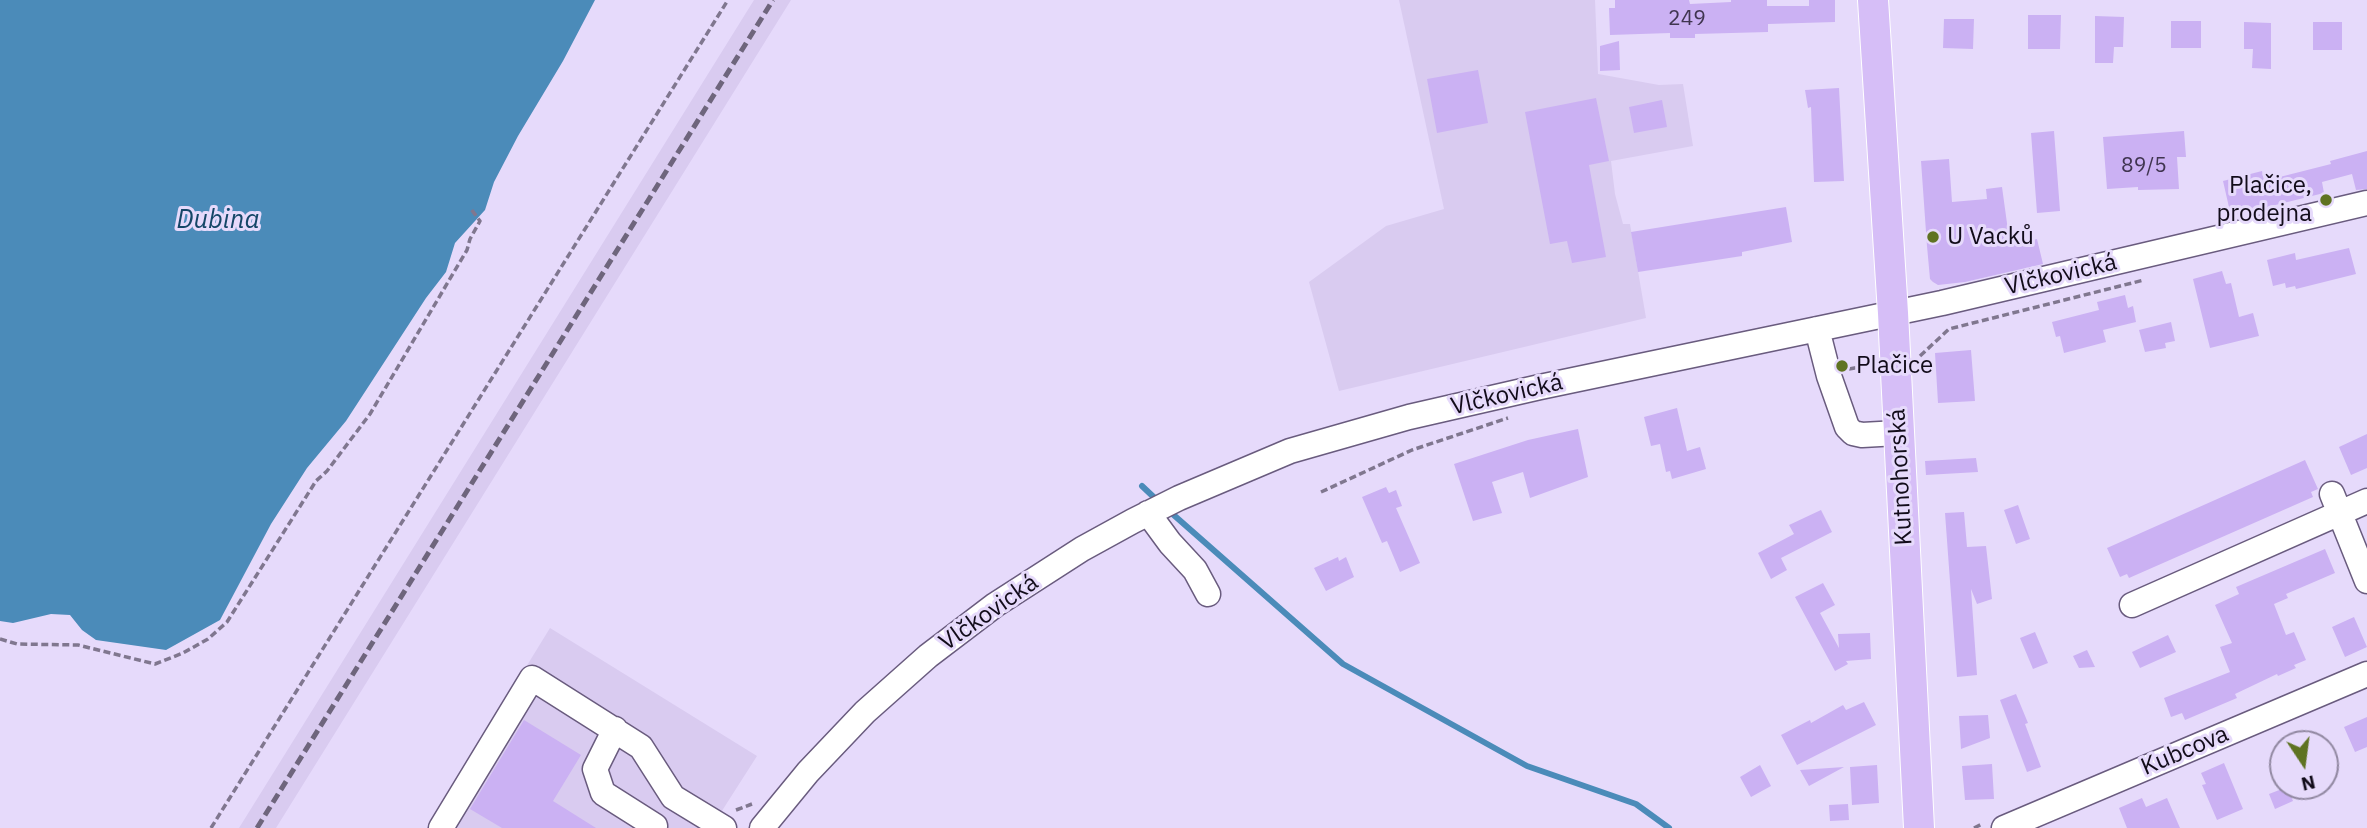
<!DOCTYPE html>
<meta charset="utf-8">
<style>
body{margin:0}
#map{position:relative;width:2367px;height:828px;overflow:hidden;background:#e6dafb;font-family:"IBM Plex Sans",sans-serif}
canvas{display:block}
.north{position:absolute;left:2269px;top:730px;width:70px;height:70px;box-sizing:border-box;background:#e6dafb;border:2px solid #9188a1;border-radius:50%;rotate:167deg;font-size:19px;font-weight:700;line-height:28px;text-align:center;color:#120c1a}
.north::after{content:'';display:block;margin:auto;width:24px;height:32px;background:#5f7322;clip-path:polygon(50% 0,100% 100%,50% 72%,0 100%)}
</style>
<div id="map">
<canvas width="2367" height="828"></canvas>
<div class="north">N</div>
</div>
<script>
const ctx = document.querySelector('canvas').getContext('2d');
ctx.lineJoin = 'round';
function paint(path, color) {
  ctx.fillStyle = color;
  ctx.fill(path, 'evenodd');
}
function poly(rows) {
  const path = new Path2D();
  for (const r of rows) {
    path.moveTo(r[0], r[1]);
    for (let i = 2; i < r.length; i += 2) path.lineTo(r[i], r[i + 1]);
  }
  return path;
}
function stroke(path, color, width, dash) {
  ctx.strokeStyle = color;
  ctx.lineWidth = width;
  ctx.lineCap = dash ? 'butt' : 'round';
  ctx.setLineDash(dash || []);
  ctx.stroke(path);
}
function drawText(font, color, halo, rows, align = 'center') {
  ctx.font = font + ' "IBM Plex Sans",sans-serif';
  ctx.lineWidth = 6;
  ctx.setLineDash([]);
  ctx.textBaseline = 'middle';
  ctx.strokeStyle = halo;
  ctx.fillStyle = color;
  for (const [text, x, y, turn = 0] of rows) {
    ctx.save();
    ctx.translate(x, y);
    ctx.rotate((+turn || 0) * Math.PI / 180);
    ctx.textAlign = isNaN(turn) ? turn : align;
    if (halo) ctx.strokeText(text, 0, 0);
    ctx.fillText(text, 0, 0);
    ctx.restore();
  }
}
paint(poly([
 [754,0,791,0,276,828,239,828],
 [1399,0,1595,0,1598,74,1659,85,1683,84,1693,146,1611,161,1615,194,1623,224,1630,224,1646,318,1339,391,1309,282,1386,226,1444,209],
 [550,628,757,756,711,828,427,828]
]), '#d9cbf0');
paint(poly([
 [0,0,595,0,563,61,518,136,494,182,485,210,455,243,446,272,426,298,346,421,307,468,271,524,220,620,166,650,96,640,82,630,70,615,51,614,13,623,0,621]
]), '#4b8bb9');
stroke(poly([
 [1142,486,1160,503],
 [1168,510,1343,664,1527,766,1636,804,1669,828]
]), '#4b8bb9', 6);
paint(poly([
 [1615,0,1689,0,1690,4,1731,2,1731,0,1767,0,1767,6,1809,6,1809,0,1835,0,1835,22,1768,24,1768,32,1695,34,1695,38,1670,38,1670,33,1610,35,1609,8,1615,8],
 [2028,15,2061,15,2060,49,2028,49],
 [2095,16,2124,17,2123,47,2114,47,2113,63,2095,63],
 [1944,19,1974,19,1973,49,1943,48],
 [2171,21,2201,21,2201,48,2171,48],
 [2244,22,2271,23,2271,69,2252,68,2253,49,2244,49],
 [2313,22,2342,22,2342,50,2313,50],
 [1619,41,1620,70,1600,71,1600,46],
 [1478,70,1488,123,1437,133,1427,79],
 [1839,88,1844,181,1814,182,1811,107,1808,108,1805,90],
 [1596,98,1609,161,1589,165,1606,257,1572,263,1567,241,1550,244,1525,112],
 [1662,100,1667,127,1634,133,1629,107],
 [2054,131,2060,211,2037,213,2031,133],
 [2184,131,2186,157,2177,157,2179,189,2138,190,2138,187,2107,189,2103,137],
 [2367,151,2367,189,2356,190,2352,174,2322,182,2324,193,2231,216,2223,181,2262,171,2264,181,2331,164,2330,161],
 [1949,159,1952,202,1987,199,1986,189,2002,187,2010,245,2037,239,2043,264,1965,282,1938,285,1933,282,1930,279,1927,246,1921,161],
 [1786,207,1792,242,1742,252,1742,256,1638,272,1631,232],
 [2349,248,2356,274,2296,289,2295,286,2286,288,2285,283,2273,286,2267,260,2295,253,2296,260],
 [2222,271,2226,284,2231,283,2239,317,2253,313,2259,336,2210,348,2193,279],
 [2125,295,2128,308,2133,306,2136,322,2103,330,2106,342,2064,353,2060,336,2056,337,2052,322,2099,310,2097,302],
 [2171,322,2175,341,2165,343,2166,348,2145,352,2139,330],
 [1971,350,1975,401,1938,403,1935,353],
 [1677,408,1687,451,1700,447,1706,469,1672,479,1670,471,1666,472,1660,444,1651,446,1644,417],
 [1578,429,1588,477,1530,498,1523,472,1492,482,1502,513,1473,521,1454,464,1528,440],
 [2367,434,2367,468,2351,475,2339,447],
 [1976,458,1978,472,1926,475,1925,461],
 [2305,460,2318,489,2311,492,2313,497,2129,578,2127,574,2120,577,2107,548],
 [1386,487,1389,493,1396,490,1402,506,1396,508,1420,563,1400,572,1387,541,1382,543,1362,497],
 [2018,505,2030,539,2016,544,2004,510],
 [1821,510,1832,532,1781,558,1787,570,1771,579,1758,553,1794,534,1789,525],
 [1964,512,1967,547,1986,546,1992,599,1977,604,1971,589,1977,675,1957,677,1945,513],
 [2325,549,2335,573,2286,594,2288,598,2274,604,2286,635,2294,632,2306,660,2294,665,2296,668,2278,676,2277,674,2235,694,2237,698,2185,720,2182,713,2171,717,2164,698,2230,672,2220,647,2232,643,2215,605,2239,594,2236,587],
 [1338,557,1339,561,1346,557,1354,577,1326,591,1314,568],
 [1823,583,1835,605,1820,613,1839,648,1838,634,1870,633,1871,659,1846,661,1848,664,1835,671,1795,597],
 [2354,617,2367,647,2345,657,2332,627],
 [2035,632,2048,663,2033,669,2020,638],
 [2168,635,2176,652,2140,668,2132,652],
 [2087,650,2095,667,2079,668,2073,656],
 [2016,694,2028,723,2025,724,2041,767,2027,772,2000,700],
 [1864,702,1876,725,1797,765,1781,735,1810,720,1811,723,1843,705,1846,710],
 [1988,715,1990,738,1961,749,1959,716],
 [2367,717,2367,747,2355,752,2344,727],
 [524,720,581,755,553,801,596,828,502,828,470,809],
 [2224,763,2243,809,2217,820,2202,785,2206,784,2201,773],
 [1992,764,1994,799,1965,800,1962,766],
 [1760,765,1771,786,1751,797,1740,777],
 [1877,765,1879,803,1852,805,1850,767],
 [1844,767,1809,786,1800,770],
 [2287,787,2293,801,2275,809,2269,794],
 [2142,798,2146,807,2167,798,2180,828,2127,828,2119,808],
 [1848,804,1849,820,1830,821,1829,805]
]), '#cbb1f3');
const minor = poly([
 [1817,329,1829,376,1847,427,1853,433,1862,435,1898,433],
 [2332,494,2367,581],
 [1148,513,1170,543,1195,570,1208,594],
 [2132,605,2367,501],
 [615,729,595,769,603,793,655,826],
 [441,828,532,678,641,747,673,797,724,828],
 [762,828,808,772,865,712,928,656,995,605,1082,549,1133,521,1179,498,1290,451,1409,417,1540,387,1942,303,2367,203],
 [2004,828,2367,674]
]);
const major = poly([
 [1873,0,1893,313,1919,828]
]);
stroke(minor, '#695b7e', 27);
stroke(major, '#fff', 32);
stroke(poly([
 [1920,356,1949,329,2144,280],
 [1849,369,1872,365],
 [1321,492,1412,450,1508,418],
 [0,639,17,644,78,645,155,664,183,653,208,639,227,622,316,481,327,471,370,414,467,250,470,239,480,221,471,209],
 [736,810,752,804],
 [211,828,728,0],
 [1974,828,1982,824]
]), '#80778f', 3.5, [7, 3.5]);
stroke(minor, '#fff', 24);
stroke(major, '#d6bef7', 30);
stroke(poly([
 [257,828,773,0]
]), '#6e657c', 5, [10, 5]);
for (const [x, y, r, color] of [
 [2326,200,7,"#5f7322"],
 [1933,237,7,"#5f7322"],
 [1842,366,7,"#5f7322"]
]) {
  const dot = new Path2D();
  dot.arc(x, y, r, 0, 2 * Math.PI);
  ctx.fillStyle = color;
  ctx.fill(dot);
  stroke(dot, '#e6dafb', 2.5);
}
drawText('21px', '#403550', null, [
 ["249",1687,19],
 ["89/5",2144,166]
]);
drawText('24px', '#120c1a', '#e6dafb', [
 ["Plačice,",2312,186,"right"],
 ["prodejna",2312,214,"right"],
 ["U Vacků",1947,237],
 ["Plačice",1856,366]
], 'left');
drawText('24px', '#120c1a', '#e6dafb', [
 ["Vlčkovická",2061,275,-13],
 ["Vlčkovická",1507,395,-13],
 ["Kutnohorská",1901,477,-93],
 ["Vlčkovická",989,613,-35],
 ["Kubcova",2185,751,-23]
]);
drawText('italic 26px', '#154667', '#e6dafb', [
 ["Dubina",218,220]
]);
</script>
